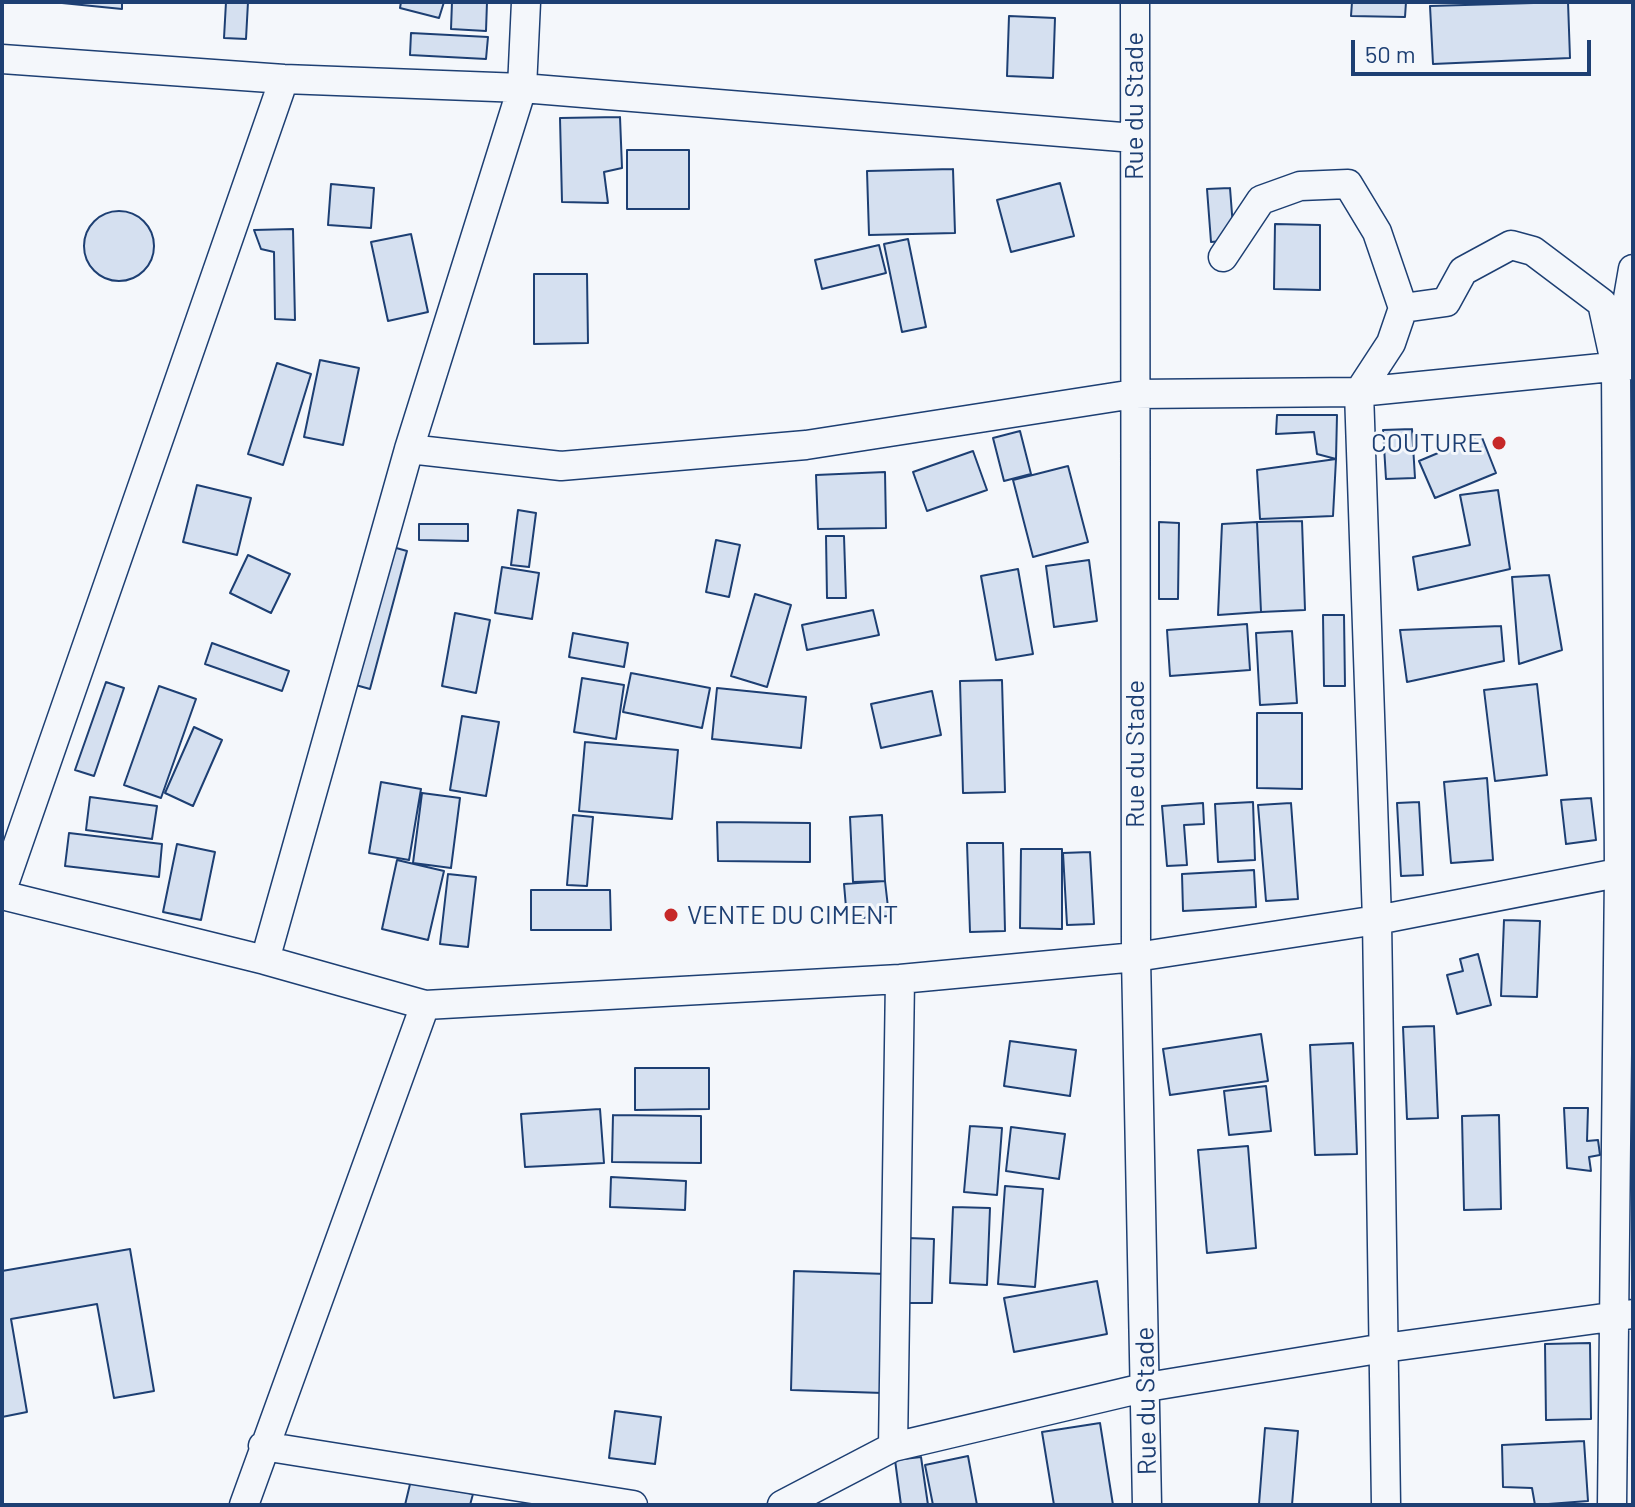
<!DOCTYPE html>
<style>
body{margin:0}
#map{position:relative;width:1635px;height:1507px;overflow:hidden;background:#f4f7fb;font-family:Barlow,sans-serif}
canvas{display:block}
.frame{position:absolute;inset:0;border:4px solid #1d3f73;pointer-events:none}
.scale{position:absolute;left:1351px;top:40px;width:240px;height:36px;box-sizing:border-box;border:4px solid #1d3f73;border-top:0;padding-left:10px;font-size:24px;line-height:28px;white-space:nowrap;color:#1d3f73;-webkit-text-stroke:6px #f4f7fb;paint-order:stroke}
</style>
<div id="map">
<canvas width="1635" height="1507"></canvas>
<div class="frame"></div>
<div class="scale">50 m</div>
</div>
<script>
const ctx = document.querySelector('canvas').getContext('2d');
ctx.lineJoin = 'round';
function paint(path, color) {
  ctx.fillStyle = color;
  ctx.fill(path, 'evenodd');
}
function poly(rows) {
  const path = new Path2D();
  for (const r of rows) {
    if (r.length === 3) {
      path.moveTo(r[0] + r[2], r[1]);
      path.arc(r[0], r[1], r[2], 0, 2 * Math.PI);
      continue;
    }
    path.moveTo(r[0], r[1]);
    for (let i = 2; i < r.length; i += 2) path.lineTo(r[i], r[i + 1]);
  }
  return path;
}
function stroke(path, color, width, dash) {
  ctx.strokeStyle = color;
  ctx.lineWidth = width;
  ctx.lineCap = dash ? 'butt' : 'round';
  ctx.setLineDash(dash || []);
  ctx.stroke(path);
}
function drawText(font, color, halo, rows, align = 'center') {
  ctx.font = font + ' Barlow,sans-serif';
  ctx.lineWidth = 6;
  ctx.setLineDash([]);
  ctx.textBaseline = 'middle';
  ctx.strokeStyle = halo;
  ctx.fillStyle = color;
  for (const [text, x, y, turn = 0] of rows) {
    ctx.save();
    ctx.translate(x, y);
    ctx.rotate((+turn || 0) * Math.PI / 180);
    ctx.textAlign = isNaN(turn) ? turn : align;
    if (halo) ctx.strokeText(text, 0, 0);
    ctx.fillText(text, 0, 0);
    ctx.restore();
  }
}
const building = poly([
 [52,2,122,2,122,9,52,2],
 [226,2,248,2,246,39,224,38,226,2],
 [401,2,444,2,439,18,400,8,401,2],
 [452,2,487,2,486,31,451,29,452,2],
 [1352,2,1406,2,1405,17,1351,16,1352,2],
 [1568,2,1570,58,1433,64,1430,6,1568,2],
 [1009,16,1055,18,1053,78,1007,76,1009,16],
 [411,33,488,37,486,59,410,55,411,33],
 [620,117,622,168,604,172,608,203,562,202,560,118,620,117],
 [627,150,689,150,689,209,627,209,627,150],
 [953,169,955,233,869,235,867,171,953,169],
 [1060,183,1074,236,1011,252,997,200,1060,183],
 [331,184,374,188,371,228,328,225,331,184],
 [1230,188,1234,240,1211,242,1207,189,1230,188],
 [119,246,35],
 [1275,224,1320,225,1320,290,1274,289,1275,224],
 [293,229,295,320,275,319,274,252,261,249,254,230,293,229],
 [411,234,428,312,388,321,371,242,411,234],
 [908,239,926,327,902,332,884,244,908,239],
 [879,245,886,273,822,289,815,260,879,245],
 [534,274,587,274,588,343,534,344,534,274],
 [320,360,359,368,343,445,304,437,320,360],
 [277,363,311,374,283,465,248,454,277,363],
 [1277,415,1337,415,1336,459,1317,454,1314,432,1276,434,1277,415],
 [1412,429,1415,478,1386,479,1383,430,1412,429],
 [1020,431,1031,474,1004,481,993,438,1020,431],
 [1481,435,1496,473,1435,498,1419,461,1481,435],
 [973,451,987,490,927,511,913,472,973,451],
 [1336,459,1333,516,1260,519,1257,470,1336,459],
 [1068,466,1088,542,1033,557,1013,480,1068,466],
 [885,472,886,528,818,529,816,475,885,472],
 [197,485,251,498,237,555,183,542,197,485],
 [1498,490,1510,569,1418,590,1413,557,1470,545,1460,495,1498,490],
 [518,510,536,513,529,567,511,565,518,510],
 [1302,521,1305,610,1261,612,1257,522,1302,521],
 [1159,522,1179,523,1178,599,1159,599,1159,522],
 [1257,522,1261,612,1218,615,1222,524,1257,522],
 [419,524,468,524,468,541,419,540,419,524],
 [826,536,844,536,846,598,827,598,826,536],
 [716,540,740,545,729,597,706,592,716,540],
 [389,546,407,551,370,689,352,684,389,546],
 [248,555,290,574,271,613,230,593,248,555],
 [1089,560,1097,621,1054,627,1046,566,1089,560],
 [502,567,539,573,532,619,495,613,502,567],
 [1018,569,1033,654,996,660,981,576,1018,569],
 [1549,575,1562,650,1519,664,1512,577,1549,575],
 [755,594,791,605,767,687,731,676,755,594],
 [873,610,879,635,807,650,802,625,873,610],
 [455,613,490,620,476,693,442,686,455,613],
 [1323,615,1344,615,1345,686,1324,686,1323,615],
 [1247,624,1250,670,1170,676,1167,630,1247,624],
 [1501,626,1504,661,1407,682,1400,630,1501,626],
 [1292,631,1297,703,1260,705,1256,633,1292,631],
 [573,633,628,643,624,667,569,657,573,633],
 [212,643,289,671,282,691,205,664,212,643],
 [631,673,710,688,702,728,623,712,631,673],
 [582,678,624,685,616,739,574,732,582,678],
 [1002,680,1005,792,963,793,960,681,1002,680],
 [106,682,124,688,94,776,75,770,106,682],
 [1537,684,1547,775,1495,781,1484,690,1537,684],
 [159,686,196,699,161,798,124,785,159,686],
 [717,688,806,697,801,748,712,739,717,688],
 [932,691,941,735,881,748,871,704,932,691],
 [1257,713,1302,713,1302,789,1257,788,1257,713],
 [462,716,499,722,486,796,450,790,462,716],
 [194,727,222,740,193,806,165,793,194,727],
 [585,742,678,750,672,819,579,811,585,742],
 [1487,778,1493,860,1451,863,1444,782,1487,778],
 [381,782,421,789,409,860,369,853,381,782],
 [422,793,460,798,451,868,413,863,422,793],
 [90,797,157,806,152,839,86,830,90,797],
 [1591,798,1596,840,1566,844,1561,800,1591,798],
 [1253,802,1255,860,1218,862,1215,804,1253,802],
 [1419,802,1423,875,1401,876,1397,803,1419,802],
 [1203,803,1204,824,1184,825,1187,865,1167,866,1162,806,1203,803],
 [1291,803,1298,899,1266,901,1258,805,1291,803],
 [573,815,593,817,587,886,567,885,573,815],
 [882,815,885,881,853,882,850,817,882,815],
 [717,822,810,823,810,862,718,861,717,822],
 [69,833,162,844,159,877,65,866,69,833],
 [967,843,1003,843,1005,931,970,932,967,843],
 [177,844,215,852,201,920,163,912,177,844],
 [1021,849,1062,849,1062,929,1020,928,1021,849],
 [1090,852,1094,924,1067,925,1063,853,1090,852],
 [397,860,444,871,428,940,382,929,397,860],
 [1254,870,1256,907,1183,911,1182,874,1254,870],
 [448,874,476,877,468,947,440,944,448,874],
 [885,881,889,916,847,919,844,884,885,881],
 [531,890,610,890,611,930,531,930,531,890],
 [1504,920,1540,921,1537,997,1501,996,1504,920],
 [1478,954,1491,1005,1457,1014,1447,975,1463,971,1460,959,1478,954],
 [1434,1026,1438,1118,1407,1119,1403,1027,1434,1026],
 [1261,1034,1268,1081,1170,1095,1163,1049,1261,1034],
 [1010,1041,1076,1050,1070,1096,1004,1086,1010,1041],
 [1353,1043,1357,1154,1315,1155,1310,1045,1353,1043],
 [635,1068,709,1068,709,1109,635,1110,635,1068],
 [1266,1086,1271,1131,1229,1135,1224,1091,1266,1086],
 [1564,1108,1588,1108,1587,1141,1598,1140,1600,1155,1589,1157,1591,1171,1567,1168,1564,1108],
 [600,1109,604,1163,525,1167,521,1114,600,1109],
 [613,1115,701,1116,701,1163,612,1162,613,1115],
 [1499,1115,1501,1209,1464,1210,1462,1116,1499,1115],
 [970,1126,1002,1128,997,1195,964,1192,970,1126],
 [1011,1127,1065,1134,1059,1179,1006,1171,1011,1127],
 [1248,1146,1256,1248,1207,1253,1198,1150,1248,1146],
 [611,1177,686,1181,685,1210,610,1207,611,1177],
 [1005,1186,1043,1189,1035,1287,998,1284,1005,1186],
 [953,1207,990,1208,987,1285,950,1283,953,1207],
 [908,1238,934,1239,932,1303,906,1303,908,1238],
 [130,1249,154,1391,114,1398,97,1304,11,1319,27,1412,2,1417,2,1271,130,1249],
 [794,1271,887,1274,883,1393,791,1390,794,1271],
 [1097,1281,1107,1334,1014,1352,1004,1298,1097,1281],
 [1590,1343,1591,1419,1546,1420,1545,1344,1590,1343],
 [615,1411,661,1417,655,1464,609,1458,615,1411],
 [1100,1423,1113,1505,1054,1505,1042,1432,1100,1423],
 [1265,1428,1298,1431,1292,1505,1259,1504,1265,1428],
 [1584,1441,1588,1501,1535,1505,1532,1488,1503,1487,1502,1445,1584,1441],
 [968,1456,977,1505,933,1505,925,1465,968,1456],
 [921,1457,928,1505,901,1505,895,1460,921,1457],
 [411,1480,473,1494,470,1505,405,1505,411,1480]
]);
paint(building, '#d5e0f0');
stroke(building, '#1d3f73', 2);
const street = poly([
 [1135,2,1136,957,1147,1505],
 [2,59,284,79,522,88,1134,138],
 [1223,257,1261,200,1300,186,1348,184,1377,232,1403,308],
 [409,449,561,466,806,445,1134,394,1359,392,1632,365],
 [2,890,284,79],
 [2,895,265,960,425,1005,900,979,1136,957,1377,920,1633,870],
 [265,960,409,449,522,88,526,2],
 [263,1446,633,1505],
 [893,1447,900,979],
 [244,1505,425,1005],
 [782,1505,893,1447,1147,1387,1384,1348,1633,1314],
 [1386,1505,1377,920,1359,392,1391,343,1403,308,1446,302,1463,271,1511,245,1533,251,1602,303,1616,367],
 [1612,1505,1619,873,1616,367,1633,269]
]);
stroke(street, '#1d3f73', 31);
stroke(street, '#f4f7fb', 28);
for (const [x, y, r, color] of [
 [1499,443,8,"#c62828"],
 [671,915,8,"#c62828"]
]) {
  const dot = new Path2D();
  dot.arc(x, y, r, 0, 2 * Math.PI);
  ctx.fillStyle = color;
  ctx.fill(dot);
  stroke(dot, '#f4f7fb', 3);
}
drawText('26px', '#1d3f73', '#f4f7fb', [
 ["Rue du Stade",1134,106,-90],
 ["Rue du Stade",1135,754,-90],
 ["Rue du Stade",1146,1401,-91]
]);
drawText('26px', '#1d3f73', '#f4f7fb', [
 ["COUTURE",1483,443],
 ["VENTE DU CIMENT",687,915,"left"]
], 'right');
</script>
